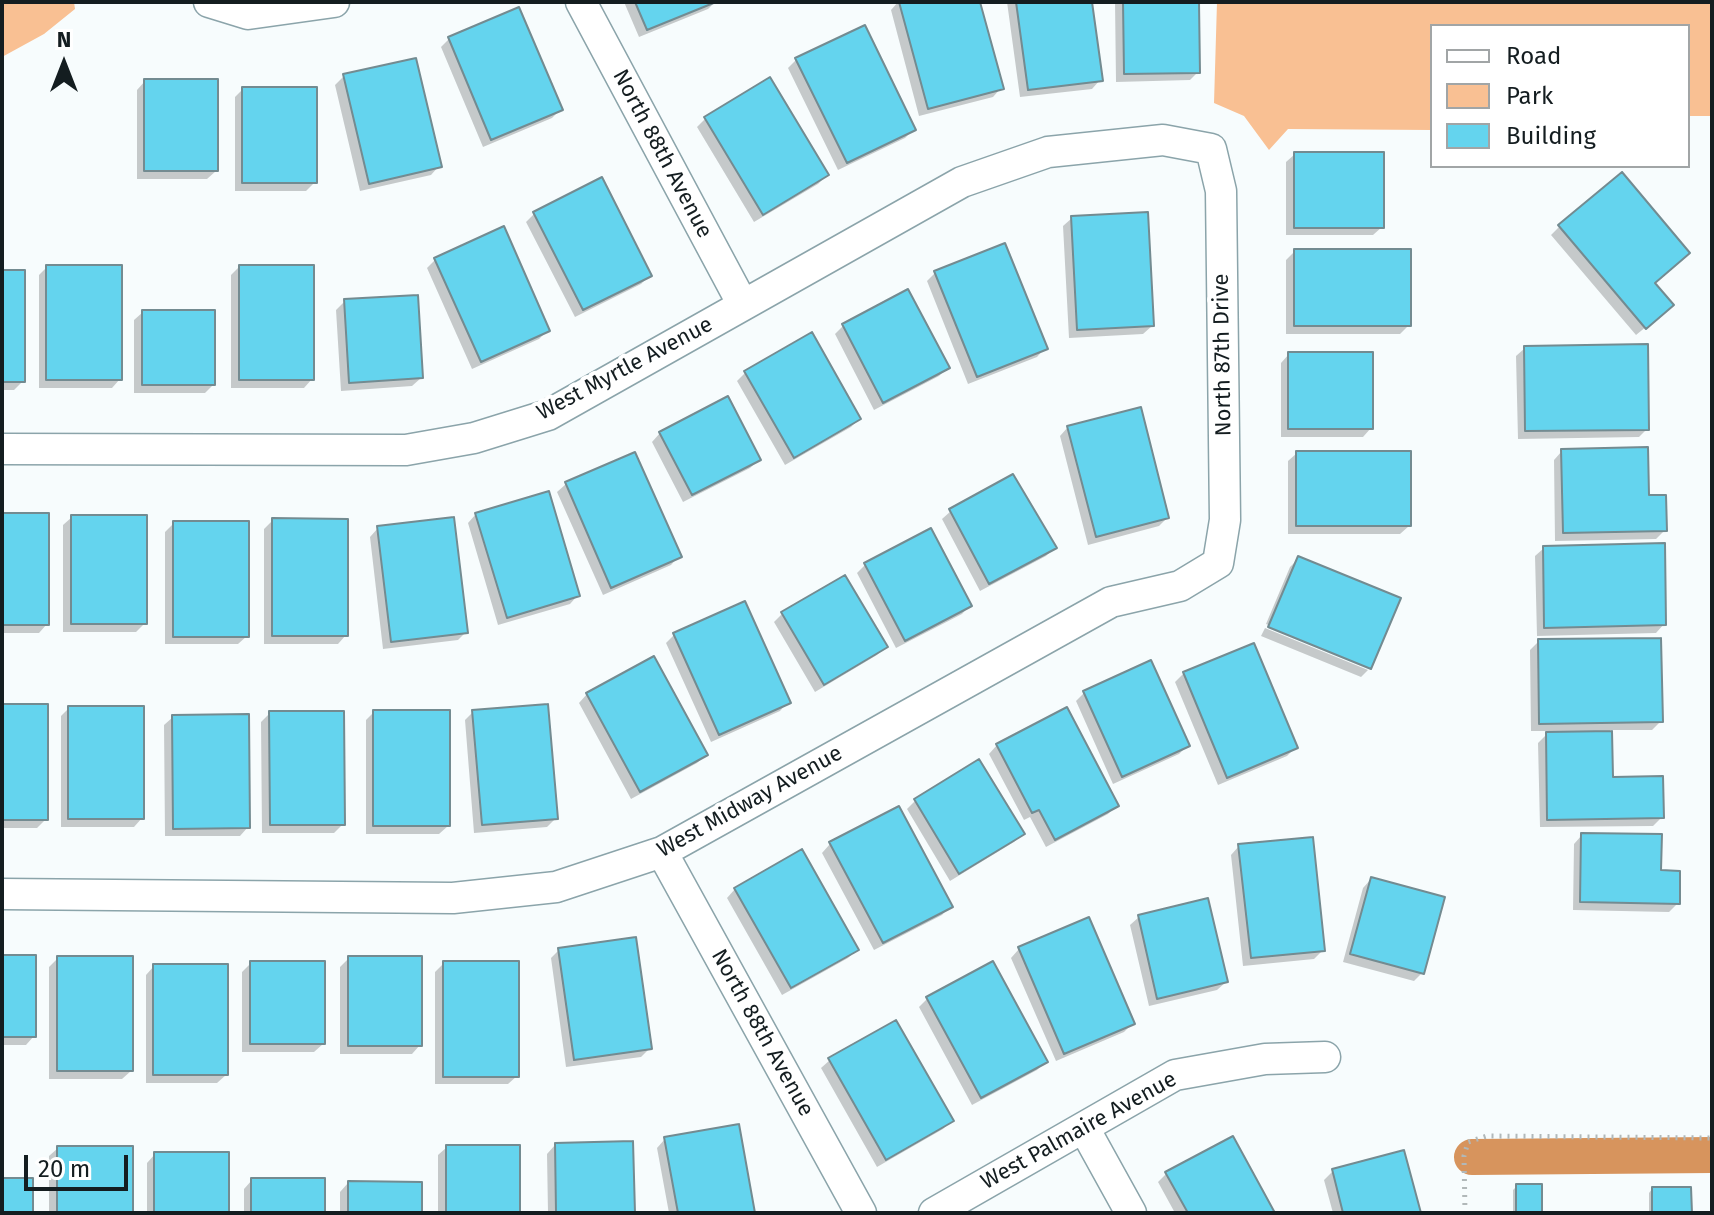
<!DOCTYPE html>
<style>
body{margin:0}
#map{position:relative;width:1714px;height:1215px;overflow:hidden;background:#f7fcfd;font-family:"Fira Sans",sans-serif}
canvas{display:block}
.frame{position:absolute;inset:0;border:4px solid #141d20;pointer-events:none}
.legend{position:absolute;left:1430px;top:24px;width:260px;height:144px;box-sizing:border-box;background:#fff;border:2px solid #a1a5a6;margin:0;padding:10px 14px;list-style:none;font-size:24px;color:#141d20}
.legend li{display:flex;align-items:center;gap:16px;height:40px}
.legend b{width:40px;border:2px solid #a1a5a6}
.north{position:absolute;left:24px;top:24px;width:80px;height:80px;-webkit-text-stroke:6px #fff;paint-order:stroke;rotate:0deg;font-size:22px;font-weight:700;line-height:32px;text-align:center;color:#141d20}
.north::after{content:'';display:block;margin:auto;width:28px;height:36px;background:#141d20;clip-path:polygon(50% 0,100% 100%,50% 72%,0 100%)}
.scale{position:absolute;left:24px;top:1155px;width:104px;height:36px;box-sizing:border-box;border:4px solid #141d20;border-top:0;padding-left:10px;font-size:24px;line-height:28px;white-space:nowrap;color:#141d20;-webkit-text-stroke:6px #fff;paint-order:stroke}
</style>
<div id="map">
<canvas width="1714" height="1215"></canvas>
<div class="frame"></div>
<ul class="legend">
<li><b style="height:10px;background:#fff"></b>Road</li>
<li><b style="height:22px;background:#f9c093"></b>Park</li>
<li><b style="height:22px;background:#64d4ee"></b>Building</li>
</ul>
<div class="north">N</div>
<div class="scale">20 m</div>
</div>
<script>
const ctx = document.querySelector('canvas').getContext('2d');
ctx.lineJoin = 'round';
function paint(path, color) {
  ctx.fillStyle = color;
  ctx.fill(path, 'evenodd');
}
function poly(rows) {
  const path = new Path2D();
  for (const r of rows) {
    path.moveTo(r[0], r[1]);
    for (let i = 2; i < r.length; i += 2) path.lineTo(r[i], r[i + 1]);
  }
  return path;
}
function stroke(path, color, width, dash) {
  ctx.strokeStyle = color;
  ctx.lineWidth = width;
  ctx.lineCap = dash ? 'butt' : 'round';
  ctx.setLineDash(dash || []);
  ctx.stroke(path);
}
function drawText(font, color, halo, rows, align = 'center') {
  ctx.font = font + ' "Fira Sans",sans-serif';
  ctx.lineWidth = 8;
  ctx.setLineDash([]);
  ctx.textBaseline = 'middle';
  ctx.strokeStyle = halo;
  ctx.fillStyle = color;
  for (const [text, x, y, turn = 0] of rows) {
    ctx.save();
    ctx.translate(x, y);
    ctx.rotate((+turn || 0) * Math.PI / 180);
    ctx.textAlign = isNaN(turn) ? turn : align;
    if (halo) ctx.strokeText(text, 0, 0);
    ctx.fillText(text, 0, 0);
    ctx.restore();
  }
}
paint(poly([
 [2,2,74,2,75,9,44,34,2,57],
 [1217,2,1712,2,1712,116,1688,116,1688,26,1432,26,1432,130,1288,129,1269,150,1244,116,1214,103]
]), '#f9c093');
paint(poly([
 [624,2,715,2,708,9,639,37],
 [898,2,978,2,1001,88,993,97,919,116,891,10],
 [1007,2,1090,2,1100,80,1092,89,1020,97],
 [1115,2,1197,2,1198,72,1190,80,1116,82],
 [449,39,560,110,552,118,483,147,441,47],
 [796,60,914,129,905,138,838,170,788,68],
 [344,76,439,166,431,175,360,191,335,85],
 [145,81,216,171,207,179,137,179,137,90],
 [243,89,315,182,306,191,235,191,235,97],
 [705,119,827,175,818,184,754,222,697,127],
 [1295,154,1382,227,1373,235,1286,235,1286,162],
 [535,213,650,275,641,284,575,317,526,222],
 [1072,218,1152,326,1143,334,1069,338,1063,226],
 [1560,226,1653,283,1663,313,1636,335,1551,235],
 [1295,251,1409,325,1400,334,1286,334,1286,260],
 [435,260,548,330,539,339,472,369,427,268],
 [47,267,120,379,112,388,39,388,39,275],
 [239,267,312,379,304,388,231,388,231,275],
 [2,272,23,381,14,390,2,390],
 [935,273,1045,348,1037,357,968,384,927,281],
 [345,301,421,378,412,386,341,391,336,310],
 [143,312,213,385,205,393,134,393,134,320],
 [843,326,947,368,939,376,874,410,835,334],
 [1525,348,1647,429,1639,437,1518,439,1516,356],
 [1289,354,1371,428,1363,437,1281,437,1281,363],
 [745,373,859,419,851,427,785,465,737,381],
 [1068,427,1167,518,1159,526,1088,545,1060,436],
 [660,433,759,460,750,468,683,502,652,442],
 [1562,451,1647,498,1665,530,1656,539,1555,541,1554,460],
 [1297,453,1409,526,1400,534,1288,534,1288,461],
 [634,455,679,556,671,565,603,595,557,492,566,484],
 [951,511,1054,548,1046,556,980,591,942,519],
 [476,514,578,595,570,604,498,625,468,523],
 [2,515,47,624,39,633,2,633],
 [72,517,145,623,136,632,63,632,63,525],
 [273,520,346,635,338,644,264,644,264,529],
 [174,523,247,636,238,644,165,644,165,532],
 [378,528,466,632,458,640,383,649,370,537],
 [1544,548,1664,624,1656,633,1537,636,1535,556],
 [1299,558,1398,599,1368,669,1368,666,1266,624,1290,567],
 [865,565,970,605,962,614,896,648,857,573],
 [844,577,885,647,877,655,815,692,774,622,782,614],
 [1265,628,1368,670,1361,677,1261,636],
 [674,635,788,702,780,711,711,742,666,643],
 [1539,641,1661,721,1652,730,1610,730,1611,779,1662,817,1653,826,1540,827,1538,743,1550,731,1531,731,1530,650],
 [1184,673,1295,748,1287,756,1218,785,1175,682],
 [1084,693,1188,745,1179,754,1113,784,1076,701],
 [587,694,706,755,697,763,631,799,579,703],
 [2,706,46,819,37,828,2,828],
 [69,708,142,818,134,827,61,827,61,716],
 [374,712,448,826,439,834,366,834,366,720],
 [473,712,556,818,547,827,474,833,465,720],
 [270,713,343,824,334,833,262,833,261,722],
 [173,717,248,827,240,836,165,836,164,725],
 [997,745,1116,806,1108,814,1046,847,1030,817,1024,820,989,754],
 [978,762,1023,834,1014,842,950,881,907,809,915,801],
 [1582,835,1659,872,1678,903,1669,912,1573,910,1574,844],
 [830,844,950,906,942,915,874,950,822,853],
 [1239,846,1323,950,1314,959,1243,966,1231,855],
 [1371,879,1422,973,1414,981,1343,962,1363,888],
 [735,889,857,950,848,958,782,995,727,898],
 [1139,917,1226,982,1217,990,1149,1006,1130,925],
 [1019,949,1132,1024,1124,1032,1056,1061,1011,958],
 [559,950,650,1048,641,1057,566,1067,551,958],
 [2,957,34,1036,26,1045,2,1045],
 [58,958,131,1071,122,1079,49,1079,49,967],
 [349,958,420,1045,412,1054,340,1054,340,967],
 [251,963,323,1044,314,1052,242,1052,242,972],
 [444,963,517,1076,508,1084,435,1084,435,972],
 [154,966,226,1075,217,1083,146,1083,146,975],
 [927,999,1046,1061,1037,1070,972,1105,919,1007],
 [830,1060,951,1121,943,1129,877,1167,821,1068],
 [665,1139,753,1213,669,1213,657,1148],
 [555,1145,633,1213,548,1213,547,1154],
 [447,1147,518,1213,438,1213,438,1155],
 [58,1148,131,1213,49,1213,49,1156],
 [155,1154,227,1213,147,1213,147,1163],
 [1333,1171,1418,1213,1333,1213,1324,1180],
 [1167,1173,1272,1213,1175,1213,1158,1182],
 [252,1180,323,1213,244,1213,244,1189],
 [348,1183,420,1213,340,1213,340,1192],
 [1517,1186,1540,1213,1513,1213,1513,1190],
 [1652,1189,1690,1213,1649,1213,1649,1193]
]), '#0003');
stroke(poly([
 [1472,1157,1712,1155]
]), '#d7945d', 36);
const building = poly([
 [635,2,716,2,647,30,635,2],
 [899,2,980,2,1004,89,928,109,899,2],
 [1016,2,1092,2,1103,81,1028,90,1016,2],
 [1123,2,1199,2,1200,73,1124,74,1123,2],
 [519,7,563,110,491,140,448,37,519,7],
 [865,25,916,130,847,163,795,58,865,25],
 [416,58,442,167,369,184,343,74,416,58],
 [770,77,829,175,763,215,704,117,770,77],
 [144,79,218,79,218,171,144,171,144,79],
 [242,87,317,87,317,183,242,183,242,87],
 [1294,152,1384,152,1384,228,1294,228,1294,152],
 [1622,172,1690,253,1655,283,1674,305,1646,329,1558,225,1622,172],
 [602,177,652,276,583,310,533,212,602,177],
 [1148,212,1154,326,1077,330,1071,216,1148,212],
 [504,226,550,331,481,362,434,258,504,226],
 [1005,243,1048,349,977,377,934,271,1005,243],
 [1294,249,1411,249,1411,326,1294,326,1294,249],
 [46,265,122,265,122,380,46,380,46,265],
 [239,265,314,265,314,380,239,380,239,265],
 [2,270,25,270,25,382,2,382,2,270],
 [908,289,950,368,883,403,842,324,908,289],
 [418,295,423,378,349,383,344,299,418,295],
 [142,310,215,310,215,385,142,385,142,310],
 [812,332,861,419,794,458,744,371,812,332],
 [1648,344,1649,430,1525,431,1524,346,1648,344],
 [1288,352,1373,352,1373,429,1288,429,1288,352],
 [728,396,761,460,692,495,659,432,728,396],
 [1141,407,1169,518,1096,537,1067,426,1141,407],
 [1648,447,1649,495,1666,495,1667,531,1563,533,1561,449,1648,447],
 [1296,451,1411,451,1411,526,1296,526,1296,451],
 [635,452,682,557,611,588,565,482,635,452],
 [1013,474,1057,548,989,584,949,509,1013,474],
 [549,491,580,596,507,618,475,513,549,491],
 [2,513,49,513,49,625,2,625,2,513],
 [71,515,147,515,147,624,71,624,71,515],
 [454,517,468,633,391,642,377,526,454,517],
 [272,518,348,519,348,636,272,636,272,518],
 [173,521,249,521,249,637,173,637,173,521],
 [931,528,972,606,905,641,864,563,931,528],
 [1665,543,1666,625,1544,628,1543,546,1665,543],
 [1298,556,1401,598,1371,669,1268,627,1298,556],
 [845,575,888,647,824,685,781,612,845,575],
 [745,601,791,703,719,735,673,633,745,601],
 [1661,638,1663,722,1539,724,1538,639,1661,638],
 [1254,643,1298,748,1227,778,1183,672,1254,643],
 [654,656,708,755,640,792,586,693,654,656],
 [1151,660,1190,746,1122,777,1083,691,1151,660],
 [2,704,48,704,48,820,2,820,2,704],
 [548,704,558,819,482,825,472,710,548,704],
 [68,706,144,706,144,819,68,819,68,706],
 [1067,707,1119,806,1055,840,1039,810,1032,813,996,744,1067,707],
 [373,710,450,710,450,826,373,826,373,710],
 [269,711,344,711,345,825,270,825,269,711],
 [249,714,250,828,173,829,172,715,249,714],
 [1612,731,1613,777,1663,776,1664,818,1547,820,1546,732,1612,731],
 [979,759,1025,834,959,874,914,799,979,759],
 [899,806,953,907,883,943,829,842,899,806],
 [1581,833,1662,834,1661,870,1680,871,1680,904,1580,902,1581,833],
 [1313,837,1325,951,1251,958,1238,844,1313,837],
 [802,849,859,950,791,988,734,888,802,849],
 [1371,877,1445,897,1424,974,1350,954,1371,877],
 [1208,898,1228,982,1157,999,1138,915,1208,898],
 [1089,917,1135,1024,1064,1054,1018,947,1089,917],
 [636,937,652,1049,574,1060,558,948,636,937],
 [2,955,36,955,36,1037,2,1037,2,955],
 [57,956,133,956,133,1071,57,1071,57,956],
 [348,956,422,956,422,1046,348,1046,348,956],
 [250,961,325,961,325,1044,250,1044,250,961],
 [443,961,519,961,519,1077,443,1077,443,961],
 [993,961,1048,1062,981,1098,926,997,993,961],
 [153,964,228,964,228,1075,153,1075,153,964],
 [896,1020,954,1121,886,1160,828,1058,896,1020],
 [739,1124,755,1213,678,1213,664,1137,739,1124],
 [1233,1136,1275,1213,1188,1213,1165,1172,1233,1136],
 [633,1141,635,1213,556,1213,555,1143,633,1141],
 [446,1145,520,1145,520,1213,446,1213,446,1145],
 [57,1146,133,1146,133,1213,57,1213,57,1146],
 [1404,1150,1421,1213,1343,1213,1332,1169,1404,1150],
 [154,1152,229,1152,229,1213,154,1213,154,1152],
 [2,1178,33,1178,33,1213,2,1213,2,1178],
 [251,1178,325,1178,325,1213,251,1213,251,1178],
 [348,1181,422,1182,422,1213,348,1213,348,1181],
 [1516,1184,1542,1184,1542,1213,1516,1213,1516,1184],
 [1652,1187,1691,1187,1692,1213,1652,1213,1652,1187]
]);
paint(building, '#64d4ee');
stroke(building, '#738b91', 2);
const minor = poly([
 [209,2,248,14,334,2],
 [581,2,743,305],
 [2,449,406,450,474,438,548,415,962,182,1048,152,1163,140,1211,149,1221,191,1225,520,1218,563,1180,586,1111,602,662,852,556,887,453,898,2,894],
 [662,852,861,1213],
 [1084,1128,1131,1213],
 [934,1213,1175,1075,1265,1059,1325,1057]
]);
stroke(minor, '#8ba4aa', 33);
stroke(poly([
 [1465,1213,1464,1156,1468,1142,1487,1136,1712,1138]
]), '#b1b8b9', 5, [2, 6]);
stroke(minor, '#fff', 30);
drawText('22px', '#141d20', '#fff', [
 ["North 88th Avenue",662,154,62],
 ["North 87th Drive",1223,355,-91],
 ["West Myrtle Avenue",625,369,-28],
 ["West Midway Avenue",750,802,-29],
 ["North 88th Avenue",762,1033,61],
 ["West Palmaire Avenue",1079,1131,-29]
]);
</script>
